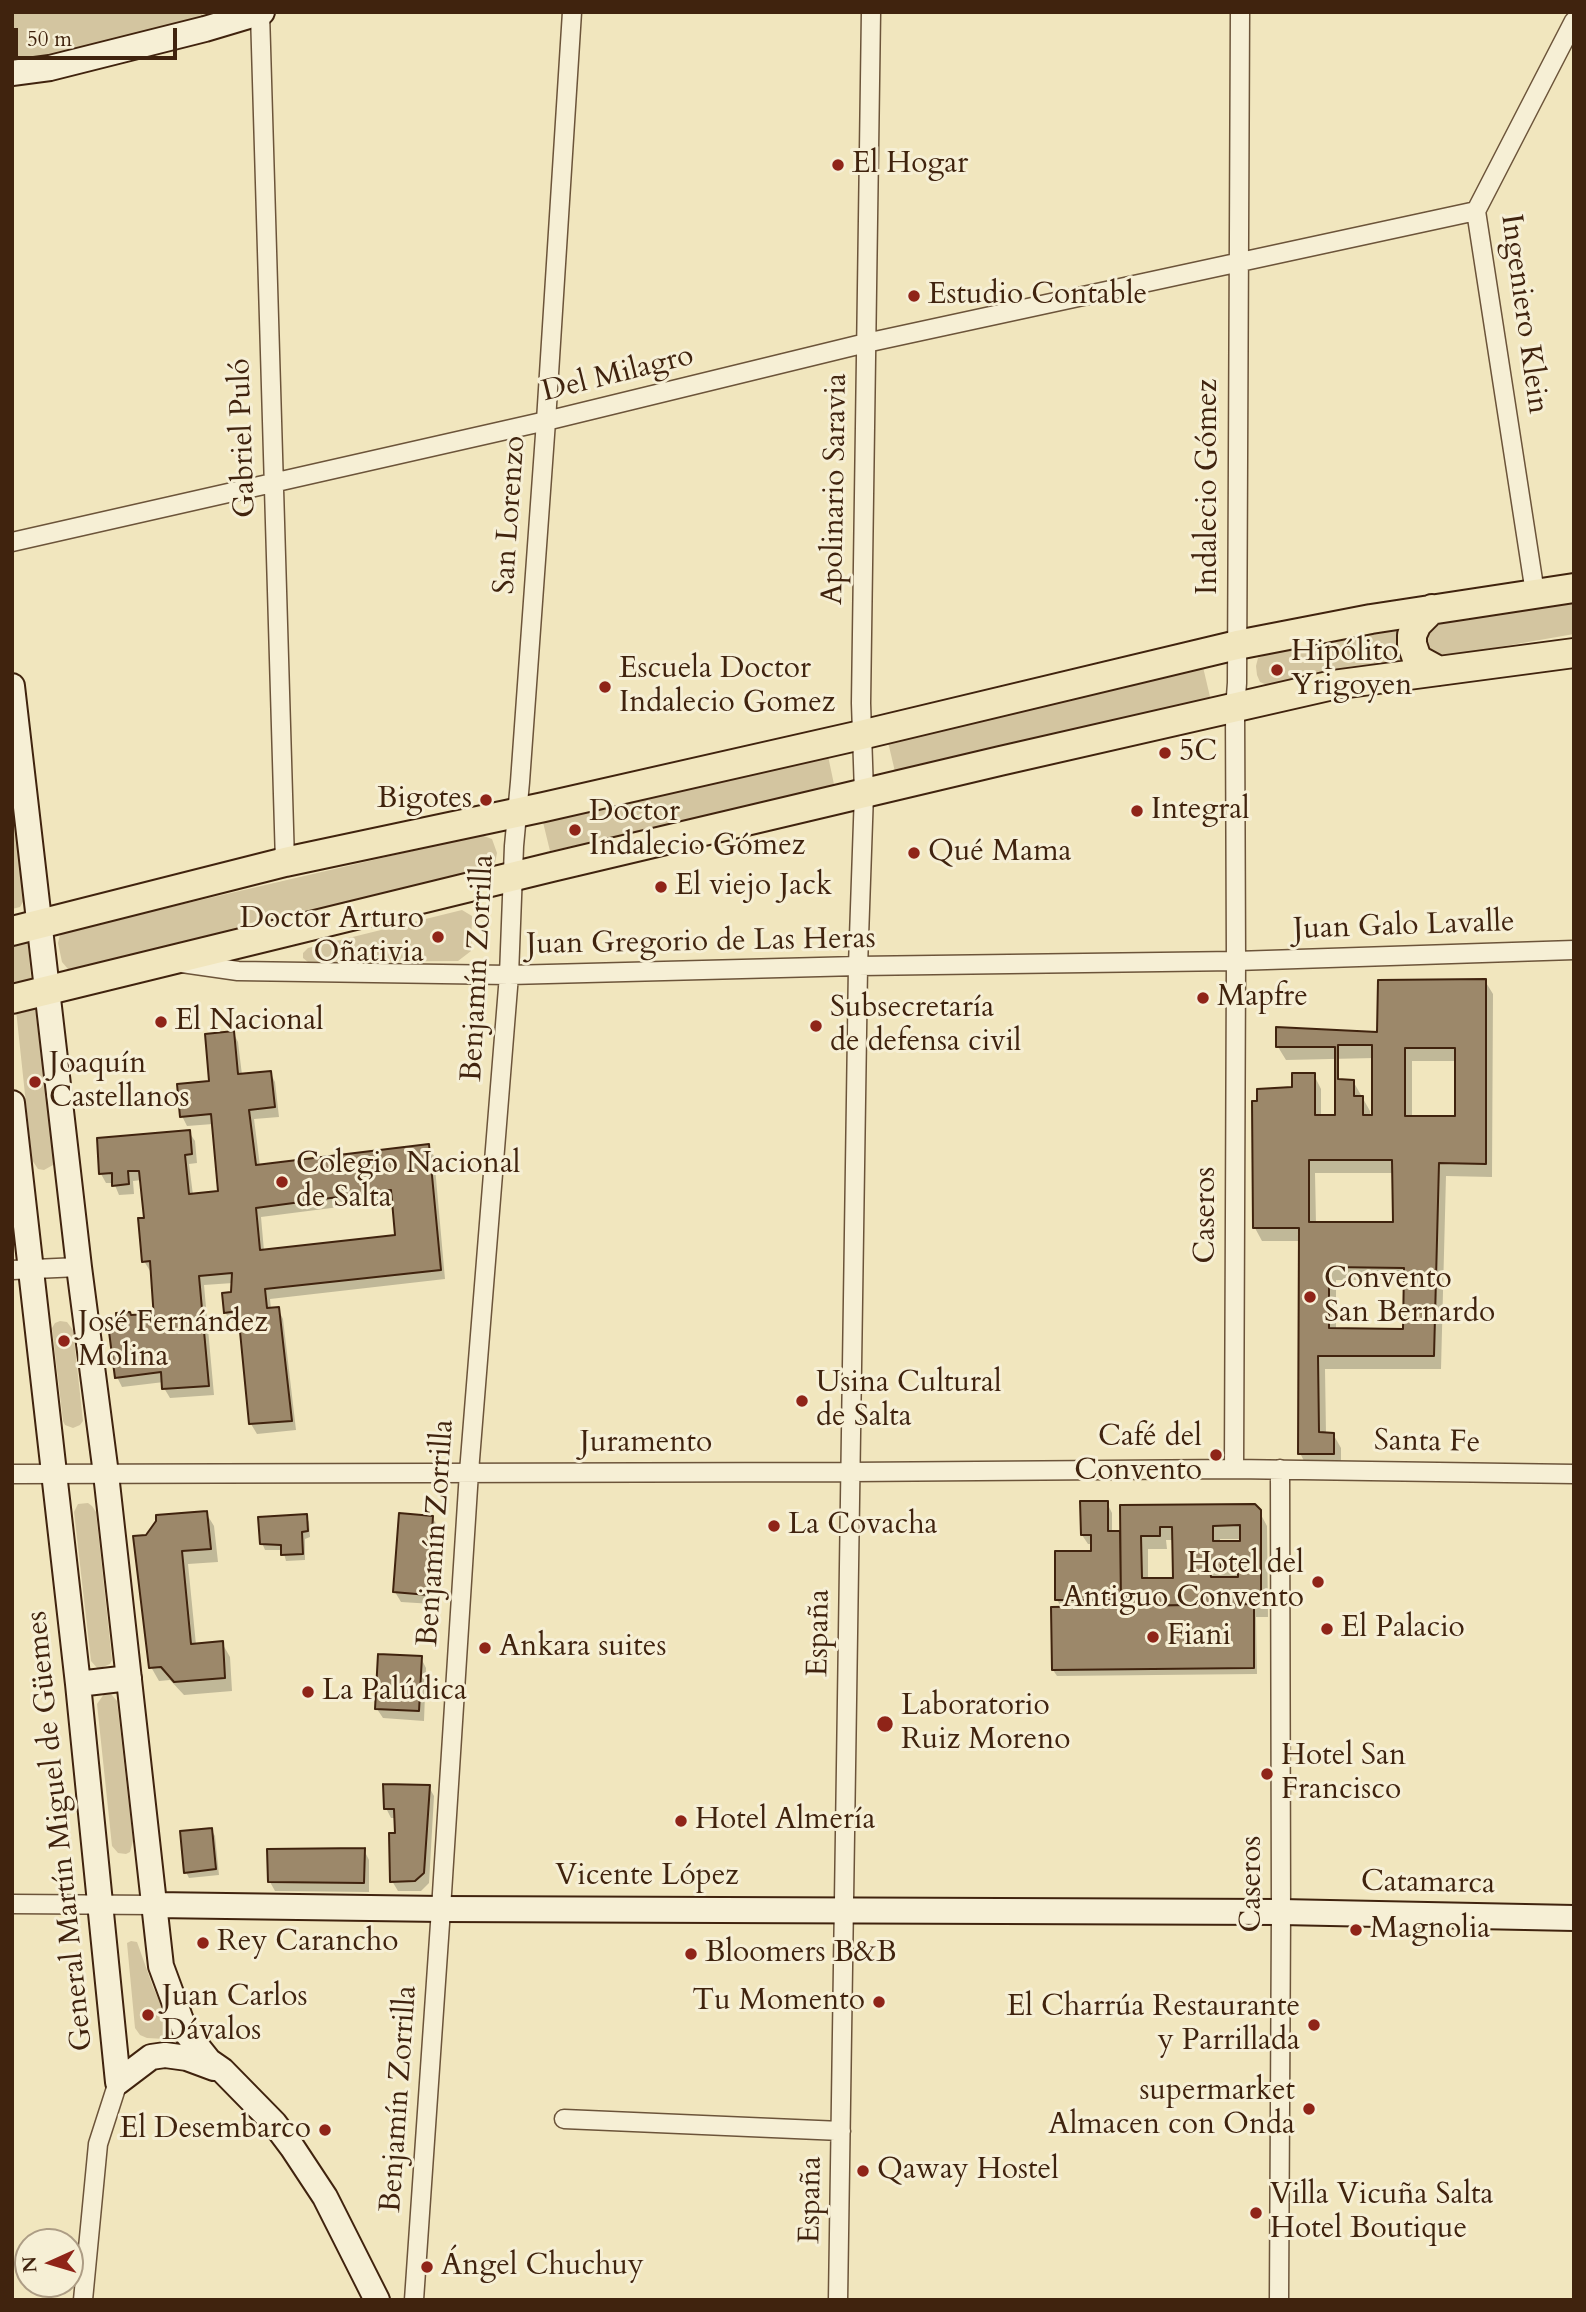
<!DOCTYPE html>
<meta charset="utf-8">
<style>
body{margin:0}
#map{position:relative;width:1586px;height:2312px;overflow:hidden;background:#f1e6be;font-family:Cardo,serif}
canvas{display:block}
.frame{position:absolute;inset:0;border:14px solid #40230e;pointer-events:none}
.north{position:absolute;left:14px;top:2228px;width:70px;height:70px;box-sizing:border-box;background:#f6efd5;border:2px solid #ad9d85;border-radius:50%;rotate:266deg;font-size:19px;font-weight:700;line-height:28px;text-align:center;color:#40230e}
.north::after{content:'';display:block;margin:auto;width:24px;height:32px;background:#8f2418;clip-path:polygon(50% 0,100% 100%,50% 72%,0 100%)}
.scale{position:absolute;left:14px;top:28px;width:163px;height:32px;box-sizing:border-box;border:4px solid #40230e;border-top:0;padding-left:9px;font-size:21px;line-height:24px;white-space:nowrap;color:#40230e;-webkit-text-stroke:5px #f6efd5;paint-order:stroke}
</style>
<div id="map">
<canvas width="1586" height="2312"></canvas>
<div class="frame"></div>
<div class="north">N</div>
<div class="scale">50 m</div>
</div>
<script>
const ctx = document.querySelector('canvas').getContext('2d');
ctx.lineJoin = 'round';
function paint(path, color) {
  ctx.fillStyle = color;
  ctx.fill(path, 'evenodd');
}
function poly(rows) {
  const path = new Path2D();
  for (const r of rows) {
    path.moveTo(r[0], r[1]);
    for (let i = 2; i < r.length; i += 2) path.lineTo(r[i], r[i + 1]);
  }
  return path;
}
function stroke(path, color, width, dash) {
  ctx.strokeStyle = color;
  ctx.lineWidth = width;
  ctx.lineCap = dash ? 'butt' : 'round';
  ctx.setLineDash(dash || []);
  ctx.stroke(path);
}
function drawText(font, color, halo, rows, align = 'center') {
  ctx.font = font + ' Cardo,serif';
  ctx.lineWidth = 6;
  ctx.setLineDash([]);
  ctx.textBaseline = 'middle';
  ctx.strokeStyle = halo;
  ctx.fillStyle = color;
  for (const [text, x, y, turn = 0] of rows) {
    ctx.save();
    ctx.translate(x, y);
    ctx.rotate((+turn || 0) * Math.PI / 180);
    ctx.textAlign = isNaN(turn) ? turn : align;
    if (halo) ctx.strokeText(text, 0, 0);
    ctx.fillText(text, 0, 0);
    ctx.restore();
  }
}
paint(poly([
 [12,12,202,12,205,29,12,73],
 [1574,602,1574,634,1442,657,1432,653,1424,643,1431,627,1444,620],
 [1409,625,1406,660,1349,667,1274,684,1265,684,1260,682,1257,675,1256,666,1258,658,1270,653],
 [1203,667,1211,701,896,776,888,742],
 [828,756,835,789,550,851,542,818],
 [12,797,24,900,20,907,12,909],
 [481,835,492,839,497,853,495,863,488,871,80,970,68,969,62,962,58,943,60,935,67,931],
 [462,910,472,916,471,951,458,961,308,962,303,958,303,953,308,948],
 [28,941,31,980,12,983,12,943],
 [35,1007,54,1160,53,1165,44,1170,38,1169,32,1160,16,1010],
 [60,1321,67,1322,73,1330,83,1421,80,1425,73,1428,65,1425,63,1421,52,1328,55,1323],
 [88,1503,92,1506,96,1512,112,1660,110,1664,98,1669,91,1661,74,1512,78,1504],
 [104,1694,111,1694,117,1701,133,1841,130,1852,126,1854,118,1853,112,1846,97,1704],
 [131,1941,137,1942,153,1987,168,2021,171,2030,165,2039,147,2038,140,2035,135,2028,127,1943]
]), '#d3c5a0');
paint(poly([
 [1485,981,1493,994,1492,1177,1446,1176,1441,1369,1325,1369,1326,1434,1333,1434,1341,1448,1341,1467,1307,1467,1300,1453,1301,1241,1262,1241,1255,1228,1293,1089,1314,1075,1321,1089,1321,1116,1337,1117,1353,1081,1370,1111,1370,1117,1374,1117,1374,1058,1286,1060,1278,1047,1378,1033],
 [1412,1061,1457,1061,1457,1118,1412,1118],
 [1315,1173,1394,1173,1395,1224,1316,1224],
 [1336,1280,1405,1280,1405,1330,1336,1330],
 [233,1032,238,1042,242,1075,270,1072,275,1082,279,1117,254,1119,260,1166,428,1146,434,1156,445,1279,270,1299,271,1309,278,1309,283,1319,296,1430,257,1434,251,1424,240,1321,231,1322,225,1312,233,1294,233,1283,204,1285,214,1395,170,1398,164,1388,164,1382,122,1387,117,1377,119,1325,131,1317,147,1316,150,1321,156,1321,152,1271,150,1271,144,1261,146,1219,142,1180,133,1181,134,1194,119,1195,114,1183,106,1183,101,1174,189,1132,195,1141,197,1163,189,1164,193,1195,219,1193,213,1124,187,1126,182,1116,211,1082],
 [394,1200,397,1236,264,1251,261,1217],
 [1107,1503,1112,1513,1112,1533,1259,1511,1267,1526,1268,1617,1256,1617,1257,1674,1057,1676,1053,1670,1062,1608,1057,1600,1093,1553,1093,1544,1088,1544,1082,1535],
 [1220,1539,1242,1539,1242,1542,1220,1543],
 [1166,1540,1174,1540,1174,1580,1148,1580,1148,1549,1167,1549],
 [206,1513,214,1526,218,1562,188,1564,196,1645,222,1643,230,1657,232,1691,184,1695,170,1680,159,1681,151,1667,147,1536],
 [306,1516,309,1522,310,1537,305,1539,305,1560,286,1561,283,1550,265,1550,262,1543],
 [432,1517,438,1527,433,1604,401,1602,395,1592],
 [421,1658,426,1668,424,1721,383,1718,377,1709],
 [429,1787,434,1796,429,1883,421,1891,398,1891,392,1881,396,1818,391,1818,386,1808],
 [211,1829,215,1836,219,1875,189,1878,186,1872],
 [364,1850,369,1860,369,1892,275,1891,270,1882]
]), '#0003');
const building = poly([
 [1486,979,1486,1164,1439,1163,1434,1356,1318,1356,1319,1432,1334,1433,1334,1454,1298,1454,1299,1228,1253,1228,1252,1101,1257,1101,1257,1089,1292,1087,1292,1073,1315,1073,1315,1115,1335,1115,1335,1047,1276,1047,1276,1027,1377,1032,1378,980,1486,979],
 [1338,1045,1372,1045,1372,1115,1363,1115,1363,1096,1354,1096,1354,1080,1338,1079,1338,1045],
 [1405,1048,1455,1048,1455,1116,1405,1116,1405,1048],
 [1309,1160,1392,1160,1393,1222,1309,1222,1309,1160],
 [1329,1267,1404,1268,1403,1329,1329,1328,1329,1267],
 [234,1031,238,1074,271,1071,275,1107,249,1110,256,1165,429,1144,441,1270,265,1289,267,1308,279,1307,292,1421,249,1424,238,1311,224,1313,222,1293,231,1292,232,1273,199,1276,209,1386,162,1389,161,1372,115,1378,108,1324,117,1324,116,1313,130,1312,131,1315,148,1314,148,1320,154,1319,150,1261,142,1262,138,1218,144,1218,139,1171,128,1171,129,1184,112,1186,112,1173,99,1174,97,1138,190,1130,192,1154,185,1155,189,1194,218,1191,211,1114,180,1117,177,1084,209,1081,205,1034,234,1031],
 [391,1190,395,1235,260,1250,256,1208,391,1190],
 [1080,1501,1108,1501,1108,1531,1120,1531,1121,1600,1055,1600,1055,1551,1091,1551,1091,1535,1081,1535,1080,1501],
 [1255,1504,1261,1510,1261,1604,1121,1606,1120,1505,1255,1504],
 [1240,1525,1240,1541,1213,1541,1213,1526,1240,1525],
 [1160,1527,1172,1527,1173,1578,1142,1578,1141,1536,1160,1536,1160,1527],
 [1221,1563,1238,1563,1238,1577,1211,1577,1210,1569,1221,1569,1221,1563],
 [207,1511,211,1549,182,1551,191,1644,223,1641,225,1678,174,1682,161,1667,149,1668,133,1536,146,1535,156,1521,156,1515,207,1511],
 [399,1513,433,1516,428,1595,393,1592,399,1513],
 [307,1514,308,1531,302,1532,303,1554,281,1555,281,1545,260,1544,258,1517,307,1514],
 [1254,1604,1254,1668,1052,1670,1051,1607,1254,1604],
 [378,1654,422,1656,419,1711,375,1709,378,1654],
 [383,1784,430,1785,424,1873,415,1881,390,1882,389,1833,395,1833,394,1809,384,1809,383,1784],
 [212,1828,216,1869,184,1873,180,1831,212,1828],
 [365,1848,364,1883,268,1882,267,1849,365,1848]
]);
paint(building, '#9c886a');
stroke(building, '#40230e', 2);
const street = poly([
 [260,13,285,862],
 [12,542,546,421,866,343,1476,211],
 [1535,593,1476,211,1574,21],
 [182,963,238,971,509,975,858,966,1236,961,1574,950],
 [12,1270,79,1267],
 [1234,1469,1236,961,1235,709,1237,683,1240,12],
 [12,1474,850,1472,1234,1469,1574,1474],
 [12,1904,155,1905],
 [564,2119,841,2131],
 [83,2300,98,2144,118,2082],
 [414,2300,441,1909,469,1472,509,975,514,846,520,782,546,421,572,12],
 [838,2300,858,966,864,793,861,703,871,12],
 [1279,2300,1281,1912,1280,1469]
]);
const secondary = poly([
 [12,73,50,68,205,29,262,12],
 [12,686,79,1267,106,1474,161,1966,185,2031,209,2061,222,2070,274,2123,292,2147,325,2197,377,2300],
 [12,1103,78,1684,118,2082],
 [78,1684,129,1678],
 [155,1905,441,1909,1281,1912,1574,1918],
 [118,2082,151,2057,165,2055,187,2058,214,2068]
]);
const primary = poly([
 [1432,609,1417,624,1412,635,1412,644,1417,659,1439,671],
 [12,931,285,862,544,807,861,735,1237,645,1371,619,1574,588],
 [12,999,552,867,1000,761,1333,685,1574,653]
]);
stroke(street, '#6c543a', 21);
stroke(secondary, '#40230e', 28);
stroke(primary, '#40230e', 32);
stroke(street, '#f6efd5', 18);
stroke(secondary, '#f6efd5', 24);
stroke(primary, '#f1e6be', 28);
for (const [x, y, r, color] of [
 [838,165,7,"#8f2418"],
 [914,296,7,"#8f2418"],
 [1277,670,7,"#8f2418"],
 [605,687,7,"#8f2418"],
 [1165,753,7,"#8f2418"],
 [486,800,7,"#8f2418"],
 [1137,811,7,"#8f2418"],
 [575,830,7,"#8f2418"],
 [914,853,7,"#8f2418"],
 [661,887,7,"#8f2418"],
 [438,937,7,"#8f2418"],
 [1203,998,7,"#8f2418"],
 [161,1022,7,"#8f2418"],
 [816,1026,7,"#8f2418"],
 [35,1082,7,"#8f2418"],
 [282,1182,7,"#8f2418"],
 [1310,1297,7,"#8f2418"],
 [64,1341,7,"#8f2418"],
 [802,1401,7,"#8f2418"],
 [1216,1455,7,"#8f2418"],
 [774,1526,7,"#8f2418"],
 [1318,1582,7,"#8f2418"],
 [1327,1629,7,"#8f2418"],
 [1153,1637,7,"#8f2418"],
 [485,1648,7,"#8f2418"],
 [308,1692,7,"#8f2418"],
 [885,1724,9,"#8f2418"],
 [1267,1774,7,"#8f2418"],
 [681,1821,7,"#8f2418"],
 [1356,1930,7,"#8f2418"],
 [203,1943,7,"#8f2418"],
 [691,1954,7,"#8f2418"],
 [879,2002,7,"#8f2418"],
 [148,2015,7,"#8f2418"],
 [1314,2025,7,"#8f2418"],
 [1309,2109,7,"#8f2418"],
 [325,2130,7,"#8f2418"],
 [863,2171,7,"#8f2418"],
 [1256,2213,7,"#8f2418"],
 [427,2267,7,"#8f2418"]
]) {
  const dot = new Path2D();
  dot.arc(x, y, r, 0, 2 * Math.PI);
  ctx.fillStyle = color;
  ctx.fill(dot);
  stroke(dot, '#f6efd5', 2.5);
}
drawText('30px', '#40230e', '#f6efd5', [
 ["El Hogar",852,165],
 ["Estudio Contable",928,296],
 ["Hipólito",1291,653],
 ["Yrigoyen",1291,687],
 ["Escuela Doctor",619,670],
 ["Indalecio Gomez",619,704],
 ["5C",1179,753],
 ["Bigotes",472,800,"right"],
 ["Integral",1151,811],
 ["Doctor",589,813],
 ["Indalecio Gómez",589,847],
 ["Qué Mama",928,853],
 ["El viejo Jack",675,887],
 ["Doctor Arturo",424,920,"right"],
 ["Oñativia",424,954,"right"],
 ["Mapfre",1217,998],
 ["Subsecretaría",830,1009],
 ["de defensa civil",830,1043],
 ["El Nacional",175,1022],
 ["Joaquín",49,1065],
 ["Castellanos",49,1099],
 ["Colegio Nacional",296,1165],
 ["de Salta",296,1199],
 ["Convento",1324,1280],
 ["San Bernardo",1324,1314],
 ["José Fernández",78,1324],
 ["Molina",78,1358],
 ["Usina Cultural",816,1384],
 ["de Salta",816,1418],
 ["Café del",1202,1438,"right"],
 ["Convento",1202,1472,"right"],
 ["La Covacha",788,1526],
 ["Hotel del",1304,1565,"right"],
 ["Antiguo Convento",1304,1599,"right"],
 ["El Palacio",1341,1629],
 ["Fiani",1167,1637],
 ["Ankara suites",499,1648],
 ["La Palúdica",322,1692],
 ["Laboratorio",901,1707],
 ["Ruiz Moreno",901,1741],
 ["Hotel San",1281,1757],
 ["Francisco",1281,1791],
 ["Hotel Almería",695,1821],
 ["Magnolia",1370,1930],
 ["Rey Carancho",217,1943],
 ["Bloomers B&B",705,1954],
 ["Juan Carlos",162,1998],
 ["Dávalos",162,2032],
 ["Tu Momento",865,2002,"right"],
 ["El Charrúa Restaurante",1300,2008,"right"],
 ["y Parrillada",1300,2042,"right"],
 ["supermarket",1295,2092,"right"],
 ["Almacen con Onda",1295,2126,"right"],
 ["El Desembarco",311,2130,"right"],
 ["Qaway Hostel",877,2171],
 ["Villa Vicuña Salta",1270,2196],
 ["Hotel Boutique",1270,2230],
 ["Ángel Chuchuy",441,2267]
], 'left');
drawText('30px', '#40230e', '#f6efd5', [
 ["Ingeniero Klein",1523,314,82],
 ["Del Milagro",618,375,-14],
 ["Gabriel Puló",244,438,-92],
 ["Indalecio Gómez",1209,487,-90],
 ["Apolinario Saravia",836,489,-89],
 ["San Lorenzo",511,515,-86],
 ["Juan Galo Lavalle",1404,927,-2],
 ["Juan Gregorio de Las Heras",701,943,-1],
 ["Benjamín Zorrilla",479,968,-87],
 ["Caseros",1207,1215,-90],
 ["Santa Fe",1427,1443,1],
 ["Juramento",646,1444],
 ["Benjamín Zorrilla",437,1533,-86],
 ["España",820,1633,-89],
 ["General Martín Miguel de Güemes",61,1831,-96],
 ["Vicente López",647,1877],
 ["Caseros",1253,1884,-90],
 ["Catamarca",1428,1884,1],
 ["Benjamín Zorrilla",400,2099,-86],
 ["España",812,2200,-89]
]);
</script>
